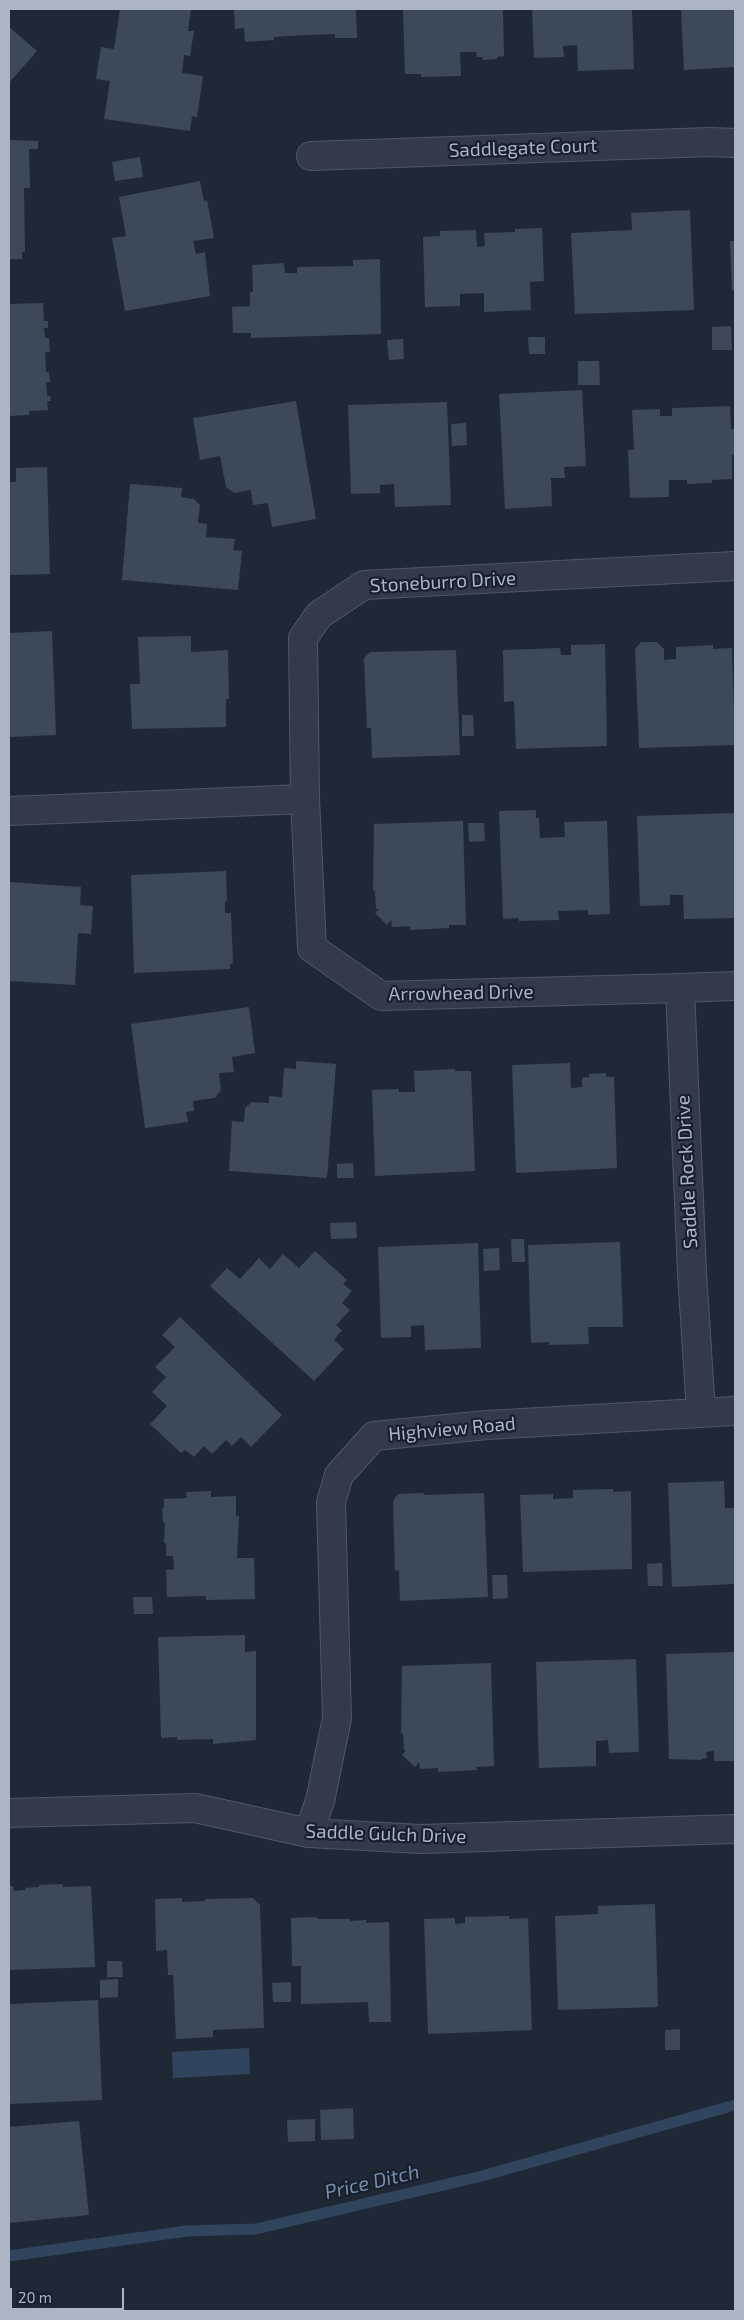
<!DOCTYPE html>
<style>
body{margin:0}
#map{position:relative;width:744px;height:2320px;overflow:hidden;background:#1f2936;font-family:"Exo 2",sans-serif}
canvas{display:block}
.frame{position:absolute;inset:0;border:10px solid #acb5c4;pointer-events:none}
.scale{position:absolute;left:10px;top:2288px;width:114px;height:22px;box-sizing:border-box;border:2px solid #acb5c4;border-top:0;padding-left:6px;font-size:15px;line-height:18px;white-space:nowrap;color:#acb5c4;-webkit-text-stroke:4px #18202b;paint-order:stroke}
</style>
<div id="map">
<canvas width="744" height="2320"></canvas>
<div class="frame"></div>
<div class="scale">20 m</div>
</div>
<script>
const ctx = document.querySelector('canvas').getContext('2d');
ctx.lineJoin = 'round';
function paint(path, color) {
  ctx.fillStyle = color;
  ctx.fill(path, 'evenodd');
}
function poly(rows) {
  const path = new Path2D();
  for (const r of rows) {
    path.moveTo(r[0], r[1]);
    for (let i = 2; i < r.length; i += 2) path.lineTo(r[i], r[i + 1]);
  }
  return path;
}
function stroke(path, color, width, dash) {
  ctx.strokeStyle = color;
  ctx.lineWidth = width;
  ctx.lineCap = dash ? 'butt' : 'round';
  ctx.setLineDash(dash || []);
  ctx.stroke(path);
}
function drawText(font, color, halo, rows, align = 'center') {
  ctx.font = font + ' "Exo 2",sans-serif';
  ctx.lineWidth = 4.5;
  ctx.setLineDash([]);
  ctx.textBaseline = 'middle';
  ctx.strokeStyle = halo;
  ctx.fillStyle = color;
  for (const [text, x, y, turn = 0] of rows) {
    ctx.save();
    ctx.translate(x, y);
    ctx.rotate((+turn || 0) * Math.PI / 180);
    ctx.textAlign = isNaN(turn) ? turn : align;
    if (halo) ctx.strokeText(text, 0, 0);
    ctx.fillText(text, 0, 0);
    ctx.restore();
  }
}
paint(poly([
 [249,2048,250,2074,173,2078,172,2052]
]), '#31445e');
stroke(poly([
 [9,2256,187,2231,256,2229,482,2176,735,2105]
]), '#31445e', 11);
paint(poly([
 [120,9,191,9,188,31,194,31,190,56,184,55,182,73,203,76,197,117,192,116,190,131,104,119,110,81,96,79,101,47,114,49],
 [234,9,356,9,357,38,335,38,335,34,288,36,274,37,274,40,245,42,244,28,235,29],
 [403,9,503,9,504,56,497,57,497,59,483,60,483,57,477,57,476,52,460,52,461,76,421,77,421,74,405,74],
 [532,9,632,9,634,69,578,71,577,45,563,46,564,57,534,58],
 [681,9,735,9,735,67,684,70],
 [9,27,37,51,9,83],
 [9,140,38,141,38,149,29,149,30,188,24,188,25,252,22,252,22,259,9,259],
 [140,157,143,177,115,181,112,162],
 [200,181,204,201,207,200,214,238,193,241,196,254,205,252,210,296,125,311,112,238,126,236,119,197],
 [690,210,694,310,575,314,571,233,632,230,631,213],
 [542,228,544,281,530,282,531,310,484,312,484,293,460,294,460,306,425,307,423,237,440,236,440,231,476,230,477,247,485,246,484,233,515,232,515,229],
 [730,241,735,241,735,290,732,291],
 [380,259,381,334,251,338,251,333,233,333,232,307,250,306,250,292,253,292,252,265,284,263,285,273,297,273,297,267,353,266,353,260],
 [43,303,44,321,48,321,48,328,44,328,45,338,49,338,50,352,45,352,46,372,49,372,50,382,46,382,47,396,50,396,51,401,47,401,48,410,29,411,29,415,9,416,9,304],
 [731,326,732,350,712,350,712,327],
 [528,337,545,337,545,354,529,354],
 [403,339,404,359,389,360,387,340],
 [578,361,599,361,600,385,578,385],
 [582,390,586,466,564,467,565,478,551,478,552,506,505,509,499,394],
 [296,401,316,519,272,527,268,503,253,505,251,490,234,493,226,487,220,456,200,460,193,418],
 [447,402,451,505,395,507,394,484,380,485,380,493,351,494,348,405],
 [730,406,731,429,735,429,735,455,732,455,732,479,712,480,712,483,687,484,687,480,669,480,669,497,630,498,628,450,634,450,632,410,660,409,660,416,672,416,672,408],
 [466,423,467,445,452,446,451,424],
 [47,467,50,574,9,575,9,484,10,482,16,482,16,468],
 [130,484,182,488,181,497,194,499,200,505,198,523,207,524,206,537,235,539,233,550,242,551,238,590,122,580],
 [52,631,56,735,9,737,9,633],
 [191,636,191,652,228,650,229,699,226,699,226,727,132,729,130,684,140,684,138,637],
 [641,642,657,642,664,649,664,660,676,659,676,647,713,645,713,649,732,648,735,745,639,748,635,649],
 [605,644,607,746,516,749,514,701,504,702,503,650,560,648,561,655,571,655,571,645],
 [456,650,460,755,372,758,371,728,367,728,364,658,370,652],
 [462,715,473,715,474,736,462,736],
 [536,810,536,818,539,818,540,838,565,837,564,822,607,821,610,914,588,915,588,910,558,911,559,920,519,921,519,918,503,919,499,811],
 [735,813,735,918,684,919,683,895,670,895,670,905,640,906,637,816],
 [463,821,466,925,449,925,449,928,410,930,410,926,392,927,391,920,387,925,375,913,379,909,376,909,375,891,373,891,374,824],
 [468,823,484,823,485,841,469,842],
 [226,871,227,901,225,901,225,913,231,913,233,963,230,964,230,969,134,973,131,875],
 [9,882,81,887,80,905,93,906,91,934,78,933,75,985,9,981],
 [249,1007,255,1053,232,1057,234,1072,219,1073,221,1090,215,1098,193,1101,194,1111,186,1112,188,1122,145,1128,131,1024],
 [296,1061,336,1064,327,1178,229,1171,232,1121,244,1122,245,1108,252,1102,269,1103,269,1096,282,1097,284,1068,296,1069],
 [570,1063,571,1088,582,1087,582,1078,589,1077,589,1074,606,1073,606,1077,614,1077,617,1168,516,1173,512,1065],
 [455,1069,455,1071,471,1071,475,1171,375,1176,372,1090,399,1089,399,1092,415,1092,414,1071],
 [353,1163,354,1178,337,1178,337,1164],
 [356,1222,357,1238,331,1239,330,1223],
 [511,1239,524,1239,525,1262,512,1262],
 [620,1242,623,1327,588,1327,589,1344,549,1345,549,1342,531,1343,528,1245],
 [478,1243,481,1348,425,1350,424,1325,411,1326,411,1337,381,1338,378,1247],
 [499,1248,500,1270,484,1271,483,1249],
 [315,1251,347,1280,343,1284,352,1291,342,1303,350,1310,336,1325,342,1330,334,1340,344,1349,314,1381,210,1286,227,1268,240,1279,259,1258,270,1269,283,1254,299,1268],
 [180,1317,282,1415,251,1447,241,1437,232,1446,226,1440,212,1454,204,1446,194,1457,185,1450,181,1453,150,1424,167,1406,152,1392,166,1377,155,1367,175,1347,162,1335],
 [724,1481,725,1508,735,1508,735,1584,672,1587,668,1483],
 [613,1489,613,1492,631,1491,632,1569,523,1572,520,1495,553,1494,553,1499,573,1498,573,1490],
 [211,1491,211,1497,236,1496,236,1516,239,1516,237,1558,254,1558,255,1599,206,1600,206,1596,167,1597,166,1570,174,1569,173,1556,166,1556,166,1543,164,1543,165,1523,163,1523,162,1508,164,1508,164,1499,187,1498,186,1492],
 [424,1493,424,1495,484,1493,488,1597,400,1601,399,1570,395,1571,393,1501,398,1494],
 [662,1563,663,1586,648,1586,647,1564],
 [492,1575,507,1575,508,1598,493,1599],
 [133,1597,152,1597,153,1614,134,1614],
 [245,1635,245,1652,256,1651,256,1740,213,1744,213,1739,177,1740,177,1737,161,1738,158,1637],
 [735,1652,735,1761,714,1761,714,1751,706,1752,707,1758,701,1759,701,1760,669,1759,666,1654],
 [636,1659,639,1752,609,1753,608,1740,596,1741,596,1766,539,1768,536,1662],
 [491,1663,494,1766,476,1767,477,1770,438,1772,438,1768,420,1769,419,1762,415,1767,402,1755,406,1750,404,1750,403,1733,401,1733,402,1666],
 [63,1884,63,1887,91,1886,95,1967,9,1970,9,1886,13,1886,14,1891,25,1890,25,1888,39,1887,39,1885],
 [182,1898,182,1902,205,1901,205,1899,253,1898,260,1905,264,2028,213,2030,213,2037,176,2039,173,1975,168,1975,167,1950,156,1951,155,1899],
 [655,1904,658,2007,558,2010,555,1916,598,1914,598,1906],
 [509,1916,509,1919,528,1918,532,2030,428,2034,424,1919,455,1918,455,1924,465,1923,465,1917],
 [317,1917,317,1919,350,1919,350,1921,366,1920,366,1923,389,1922,391,2022,369,2022,368,2002,301,2004,301,1966,292,1966,291,1918],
 [107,1961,122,1961,123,1977,107,1977],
 [118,1979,118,1997,100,1998,100,1980],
 [291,1982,291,2002,273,2002,272,1983],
 [98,2000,102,2100,9,2104,9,2004],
 [680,2029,680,2050,665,2050,665,2030],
 [353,2108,354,2139,321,2140,320,2110],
 [315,2119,315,2141,288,2142,287,2120],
 [79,2121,89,2215,9,2223,9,2127]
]), '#3c4959');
const minor = poly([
 [311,156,710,142,735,143],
 [305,799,303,638,319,615,364,585,735,566],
 [9,811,305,799,312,948,381,996,680,988],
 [701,1412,692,1273,680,988,735,986],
 [9,1813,195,1808,309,1833,421,1839,735,1829],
 [309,1833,320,1801,337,1718,331,1502,339,1475,374,1436,487,1425,735,1411]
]);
stroke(minor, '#505865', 30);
stroke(minor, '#323b47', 28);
drawText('19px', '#acb5c4', '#18202b', [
 ["Saddlegate Court",523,148,-2],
 ["Stoneburro Drive",443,582,-3],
 ["Arrowhead Drive",461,993,-1],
 ["Saddle Rock Drive",687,1172,-93],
 ["Highview Road",452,1429,-5],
 ["Saddle Gulch Drive",386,1834,2]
]);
drawText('italic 20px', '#738dae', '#18202b', [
 ["Price Ditch",372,2182,-13]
]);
</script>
